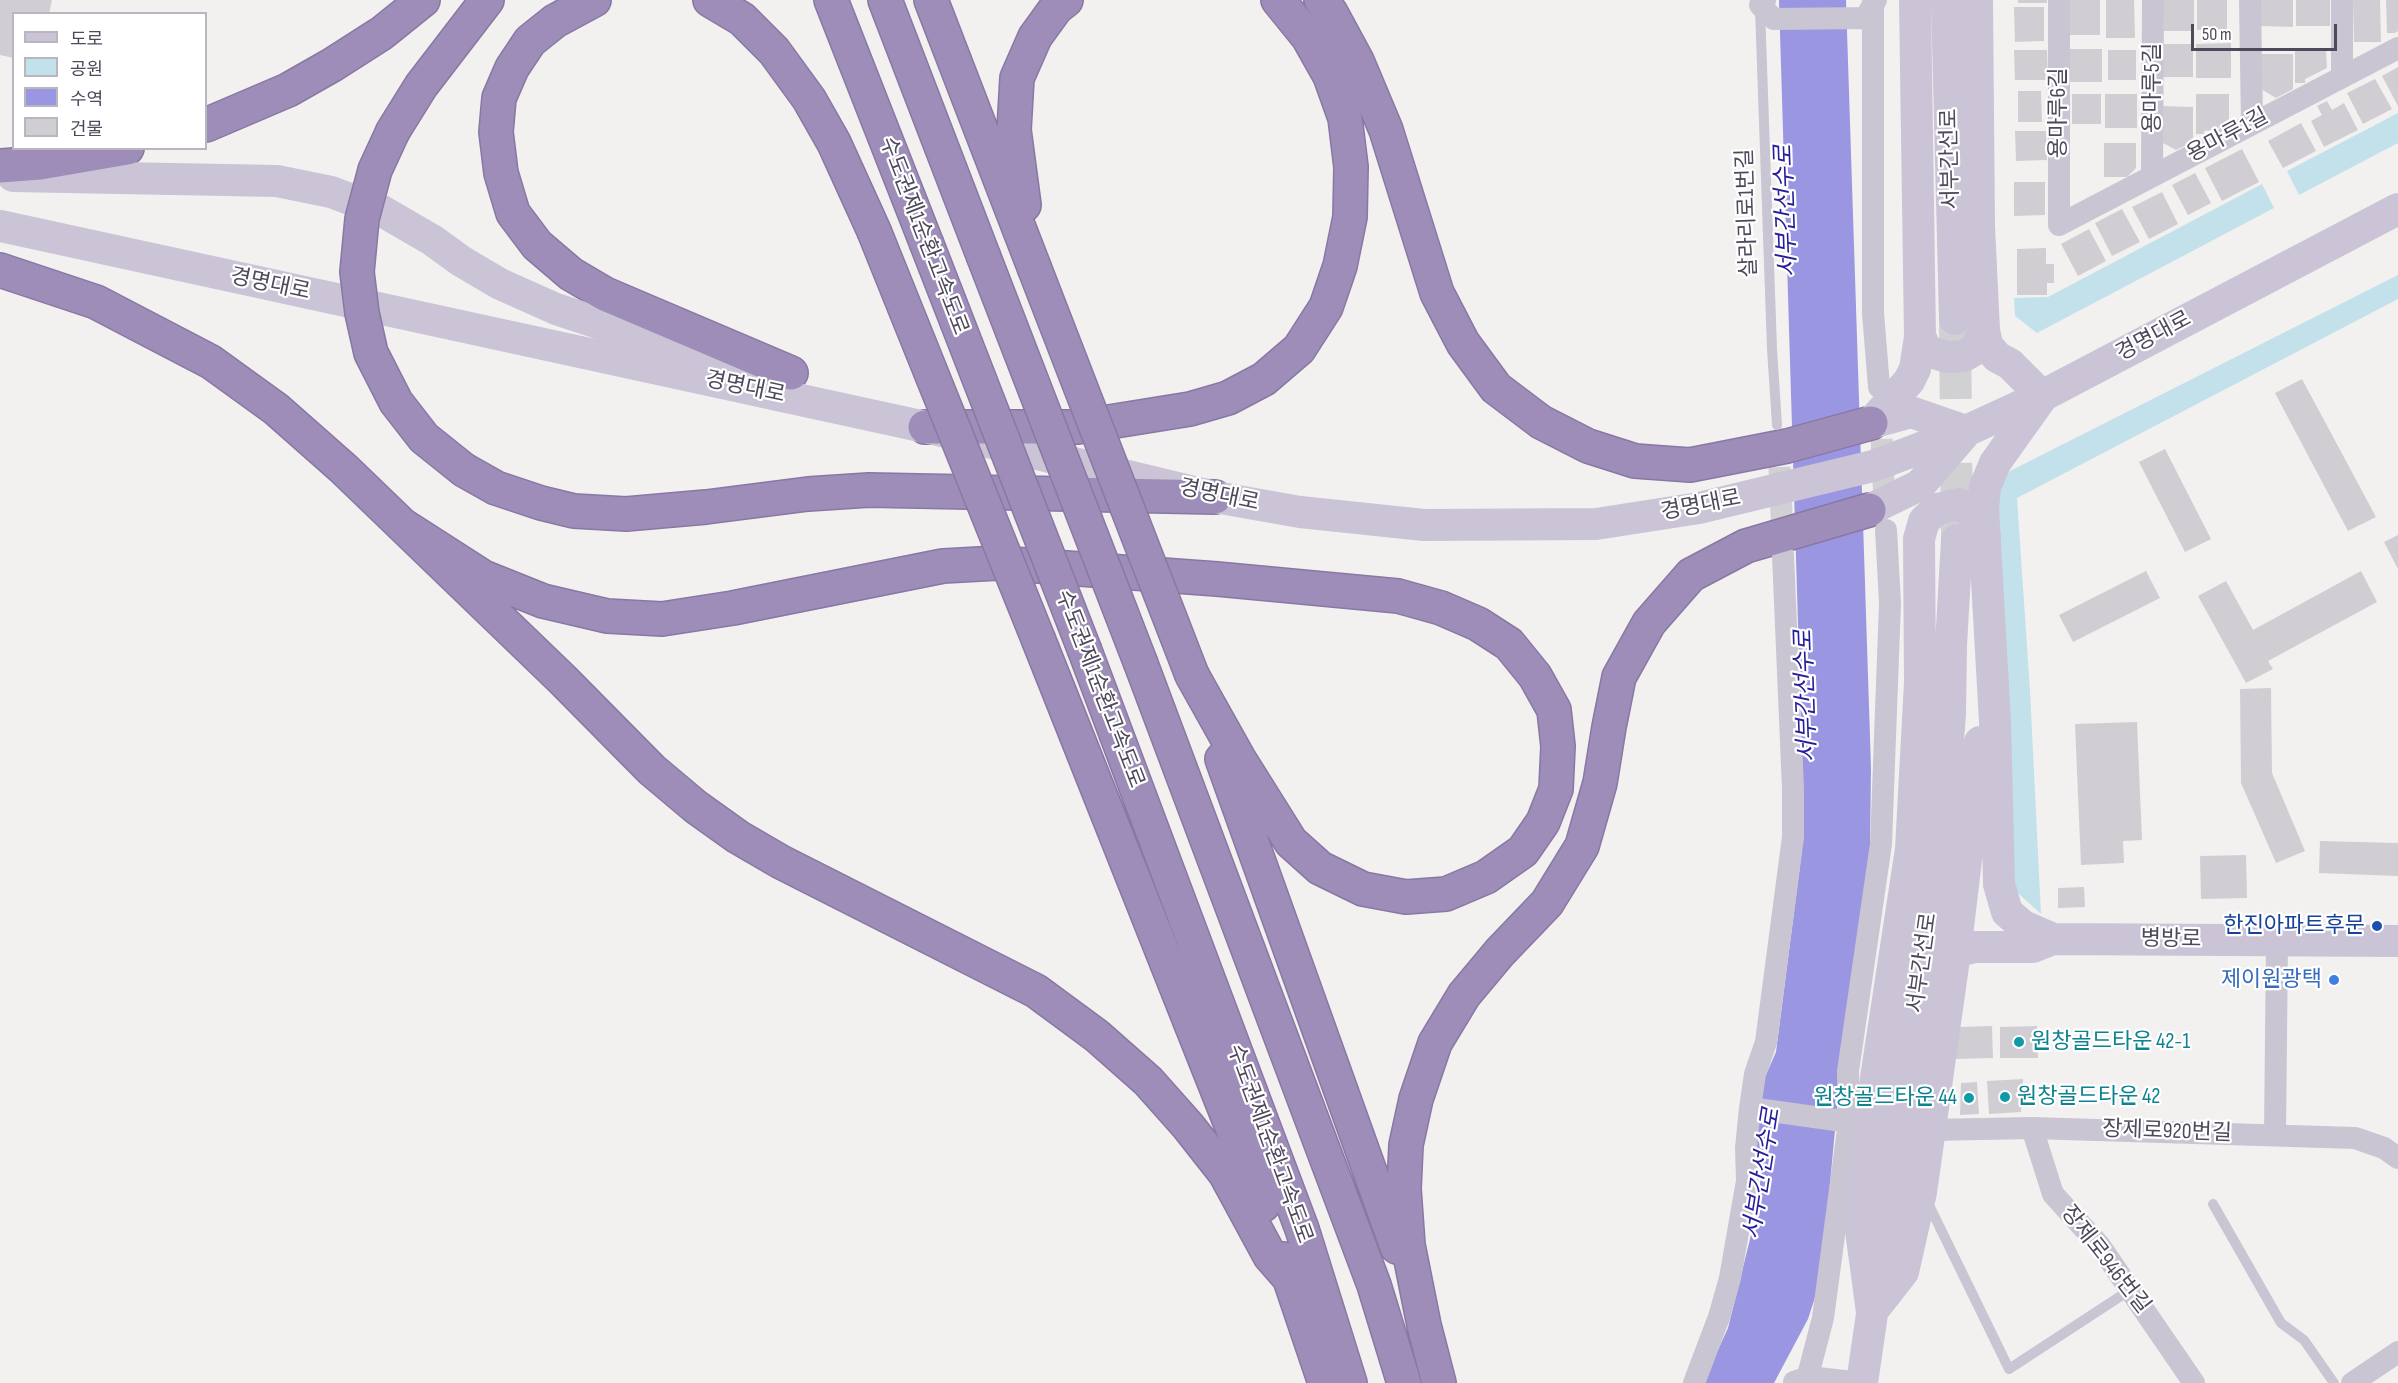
<!DOCTYPE html>
<meta charset="utf-8">
<style>
body{margin:0}
#map{position:relative;width:2398px;height:1383px;overflow:hidden;background:#f2f1f0;font-family:"Sofia Sans Condensed","Noto Sans KR",sans-serif}
canvas{display:block}
.legend{position:absolute;left:12px;top:12px;width:195px;height:138px;box-sizing:border-box;background:#fff;border:2px solid #b9b7bd;margin:0;padding:8px 10px;list-style:none;font-size:18px;color:#4f4a5b}
.legend li{display:flex;align-items:center;gap:12px;height:30px}
.legend b{width:30px;border:2px solid #b9b7bd}
.scale{position:absolute;left:2191px;top:24px;width:146px;height:27px;box-sizing:border-box;border:3px solid #4f4a5b;border-top:0;padding-left:8px;font-size:18px;line-height:21px;white-space:nowrap;color:#4f4a5b;-webkit-text-stroke:4px #fff;paint-order:stroke}
</style>
<div id="map">
<canvas width="2398" height="1383"></canvas>
<ul class="legend">
<li><b style="height:8px;background:#cbc4d6"></b>도로</li>
<li><b style="height:16px;background:#c3e1ea"></b>공원</li>
<li><b style="height:16px;background:#9a96e2"></b>수역</li>
<li><b style="height:16px;background:#d1ced3"></b>건물</li>
</ul>
<div class="scale">50 m</div>
</div>
<script>
const ctx = document.querySelector('canvas').getContext('2d');
ctx.lineJoin = 'round';
function paint(path, color) {
  ctx.fillStyle = color;
  ctx.fill(path, 'evenodd');
}
function poly(rows) {
  const path = new Path2D();
  for (const r of rows) {
    path.moveTo(r[0], r[1]);
    for (let i = 2; i < r.length; i += 2) path.lineTo(r[i], r[i + 1]);
  }
  return path;
}
function stroke(path, color, width, dash) {
  ctx.strokeStyle = color;
  ctx.lineWidth = width;
  ctx.lineCap = dash ? 'butt' : 'round';
  ctx.setLineDash(dash || []);
  ctx.stroke(path);
}
function drawText(font, color, halo, rows, align = 'center') {
  ctx.font = font + ' "Sofia Sans Condensed","Noto Sans KR",sans-serif';
  ctx.lineWidth = 4.5;
  ctx.setLineDash([]);
  ctx.textBaseline = 'middle';
  ctx.strokeStyle = halo;
  ctx.fillStyle = color;
  for (const [text, x, y, turn = 0] of rows) {
    ctx.save();
    ctx.translate(x, y);
    ctx.rotate((+turn || 0) * Math.PI / 180);
    ctx.textAlign = isNaN(turn) ? turn : align;
    if (halo) ctx.strokeText(text, 0, 0);
    ctx.fillText(text, 0, 0);
    ctx.restore();
  }
}
paint(poly([
 [2398,113,2398,143,2299,195,2287,171],
 [2262,184,2274,208,2037,333,2015,316,2014,298,2048,297],
 [2398,275,2398,299,2017,498,2030,691,2041,914,2009,885,1998,496,2008,472]
]), '#c3e1ea');
paint(poly([
 [1779,0,1846,0,1871,768,1870,846,1842,1056,1821,1279,1808,1319,1774,1383,1703,1383,1728,1328,1756,1215,1762,1168,1754,1142,1765,1077,1776,1052,1802,850,1801,722]
]), '#9a96e2');
paint(poly([
 [0,0,52,0,49,14,14,14,14,58,0,55],
 [2018,0,2047,0,2047,3,2018,3],
 [2070,0,2100,0,2100,35,2070,35],
 [2106,0,2134,0,2135,38,2106,38],
 [2163,0,2194,0,2194,31,2164,31],
 [2197,0,2227,0,2227,29,2197,30],
 [2261,0,2293,0,2293,27,2261,26],
 [2296,0,2330,0,2330,26,2296,26],
 [2353,0,2380,0,2381,42,2354,42],
 [2386,0,2398,0,2398,31,2395,33,2387,33],
 [2014,7,2044,7,2044,41,2015,42],
 [2231,43,2231,78,2196,78,2196,44],
 [2161,44,2193,44,2193,77,2162,77],
 [2069,49,2102,49,2102,82,2069,82],
 [2014,50,2047,50,2048,80,2015,80],
 [2108,50,2136,50,2136,80,2108,80],
 [2295,50,2326,50,2327,68,2305,79,2305,83,2295,83],
 [2261,54,2293,54,2293,89,2276,98,2261,89],
 [2398,67,2398,106,2382,76],
 [2375,79,2392,109,2363,124,2347,93],
 [2018,91,2041,91,2042,122,2018,122],
 [2072,94,2101,94,2101,124,2072,124],
 [2105,94,2137,94,2137,128,2105,128],
 [2196,94,2229,94,2229,119,2216,130,2204,131,2204,134,2196,134],
 [2327,101,2332,110,2344,103,2358,130,2324,147,2311,121,2322,115,2317,106],
 [2161,106,2193,107,2193,142,2176,150,2161,142],
 [2301,123,2316,151,2283,168,2268,141],
 [2015,131,2046,131,2047,160,2016,161],
 [2104,143,2136,143,2136,168,2127,177,2104,177],
 [2242,149,2259,182,2222,201,2205,168],
 [2195,173,2211,203,2188,215,2172,185],
 [2014,182,2045,182,2045,215,2014,216],
 [2162,192,2178,224,2149,239,2132,207],
 [2122,209,2140,242,2112,256,2095,223],
 [2089,229,2106,261,2078,276,2061,244],
 [2046,248,2046,264,2054,264,2054,283,2047,283,2047,295,2017,295,2017,249],
 [2302,379,2376,517,2348,531,2275,393],
 [2165,449,2211,539,2185,552,2139,462],
 [2398,535,2398,569,2384,542],
 [2146,571,2160,598,2073,642,2059,615],
 [2361,571,2377,602,2268,661,2273,669,2246,683,2198,596,2226,581,2253,630],
 [2271,688,2272,773,2305,851,2276,863,2241,783,2240,689],
 [2137,722,2142,840,2123,841,2124,863,2081,865,2075,724],
 [2320,841,2398,843,2398,876,2319,873],
 [2246,855,2247,898,2201,899,2200,856],
 [2084,887,2085,907,2058,908,2058,888],
 [1992,1026,1993,1058,1955,1059,1958,1027],
 [2037,1026,2038,1058,2000,1058,2000,1027],
 [2023,1079,2021,1112,1989,1114,1987,1081],
 [1977,1082,1979,1114,1960,1115,1961,1083]
]), '#d1ced3');
stroke(poly([
 [1880,406,1885,514],
 [1778,434,1783,548]
]), '#d1d0d2', 22, [22, 11]);
stroke(poly([
 [1955,319,1957,540]
]), '#d1d0d2', 32, [32, 16]);
const highway = poly([
 [594,0,555,21,530,41,512,68,499,98,496,132,501,173,513,213,537,245,571,274,605,294,791,373],
 [710,0,742,19,774,51,809,99,834,143,874,231],
 [831,0,926,242],
 [885,0,983,255],
 [931,0,1034,267],
 [1321,0,1331,13,1357,61,1386,130,1437,293,1463,343,1496,388,1541,422,1588,446,1635,461,1690,465,1787,446,1871,423],
 [206,125,288,90,332,65,382,33,423,0],
 [393,131,421,86,487,0],
 [0,166,40,163,127,148],
 [1024,205,1014,130,1017,78,1035,37,1056,8,1066,0],
 [0,270,96,302,211,362,276,409,344,469,563,680,652,770,696,807,738,837,781,862,1036,991,1097,1036,1148,1081,1188,1126,1225,1173,1270,1256,1291,1280],
 [925,427,1078,427,1190,409,1228,398,1264,379,1299,349,1326,307,1340,266,1350,217,1351,167,1345,118,1330,76,1308,37,1278,0],
 [464,470,496,488,541,503,574,511,626,514,706,507,808,494,869,490,1215,497],
 [402,525,483,577,543,601,607,616,662,619,733,608,943,566,998,563,1217,579,1398,596,1441,608,1478,624,1509,644,1535,676,1554,710,1558,746,1556,789,1543,822,1523,851,1486,877,1446,894,1406,897,1363,889,1320,868,1291,842,1239,759,1192,675],
 [1039,641,1263,1205],
 [1085,651,1302,1229,1350,1383],
 [1141,664,1374,1285,1404,1383],
 [1222,759,1397,1247],
 [1283,1259,1325,1383],
 [1439,1383,1424,1325,1408,1245,1404,1189,1406,1145,1416,1099,1435,1043,1464,995,1500,952,1547,903,1582,846,1600,783,1609,727,1619,677,1649,623,1691,575,1746,546,1869,510]
]);
stroke(highway, '#8978a4', 36);
stroke(poly([
 [1760,9,1772,349,1777,425],
 [1926,1199,2009,1369,2130,1290],
 [2213,1204,2281,1323,2304,1340,2334,1383]
]), '#c9c5d2', 10);
stroke(poly([
 [1765,0,1760,5,1774,19,1865,18,1876,0],
 [1873,0,1873,313,1879,387],
 [2059,0,2059,225,2398,48],
 [2250,0,2252,124],
 [2342,0,2342,77],
 [2152,176,2153,0],
 [1750,1108,1864,1124],
 [2032,1128,2053,1194,2100,1246,2194,1383],
 [1931,1130,2032,1128,2355,1138,2384,1148,2398,1158],
 [2275,1135,2277,941],
 [1794,1382,1809,1377,1861,1383],
 [1694,1383,1719,1317,1730,1278,1747,1181,1746,1148,1750,1108,1755,1074,1766,1042,1793,837,1793,789,1783,555],
 [1806,1383,1823,1318,1849,1122,1848,1071,1881,844,1890,603,1886,530],
 [2352,1383,2398,1352]
]), '#c9c5d2', 22);
stroke(poly([
 [1947,0,1955,319],
 [1977,0,1979,226,1984,330,1987,345,1997,357,2010,364,2042,396],
 [13,176,277,181,331,192,382,211,432,240,461,261,500,284,556,309,647,339,738,361],
 [0,226,925,427,1215,497,1300,512,1424,525,1596,524,1699,508,1873,466,1966,431,2042,396,2398,209],
 [1920,337,1927,351,1947,357,1964,356,1976,349,1984,330],
 [2042,397,1995,463,1985,487,1983,509,1995,722,1999,884,2007,912,2023,926,2053,939,2398,941],
 [1871,423,1909,381,1915,369,1920,337,1915,0],
 [1871,423,1911,412,1966,431],
 [1869,510,1920,485,1964,434],
 [1955,952,1974,947,2033,947,2053,939],
 [1874,1309,1903,1272,1921,1192,1955,952,1980,742],
 [1872,1312,1860,1223,1869,1124,1911,849,1920,682,1919,539,1924,521,1937,509,1959,504,1977,516,1985,537],
 [1862,1383,1940,844,1950,714,1951,645,1957,540]
]), '#cbc4d6', 32);
stroke(highway, '#9d8db8', 33);
const highwayBridge = poly([
 [393,131,375,170,362,219,357,272,362,313,371,353,396,402,424,438,464,470],
 [874,231,1039,641],
 [926,242,1085,651],
 [983,255,1141,664],
 [1034,267,1192,675]
]);
stroke(highwayBridge, '#8978a4', 36, []);
stroke(highwayBridge, '#9d8db8', 33);
for (const [x, y, r, color] of [
 [2377,926,6,"#1a4fb4"],
 [2334,980,6,"#3f7fe0"],
 [2019,1042,6,"#0f9aa8"],
 [2005,1097,6,"#0f9aa8"],
 [1969,1098,6,"#0f9aa8"]
]) {
  const dot = new Path2D();
  dot.arc(x, y, r, 0, 2 * Math.PI);
  ctx.fillStyle = color;
  ctx.fill(dot);
  stroke(dot, '#fff', 2);
}
drawText('22px', '#4f4a5b', '#fff', [
 ["용마루5길",2153,88,-90],
 ["용마루6길",2059,113,-90],
 ["용마루1길",2228,136,-28],
 ["서부간선로",1951,159,-91],
 ["살라리로1번길",1748,213,-92],
 ["수도권제1순환고속도로",923,236,69],
 ["경명대로",270,285,12],
 ["경명대로",2154,337,-28],
 ["경명대로",745,388,12],
 ["경명대로",1219,496,12],
 ["경명대로",1701,506,-11],
 ["수도권제1순환고속도로",1099,689,69],
 ["병방로",2171,940,1],
 ["서부간선로",1923,963,-82],
 ["장제로920번길",2167,1132,2],
 ["수도권제1순환고속도로",1269,1144,70],
 ["장제로946번길",2105,1260,52]
]);
drawText('22px', '#164399', '#fff', [
 ["한진아파트후문",2365,926]
], 'right');
drawText('22px', '#366cbe', '#fff', [
 ["제이원광택",2322,980]
], 'right');
drawText('22px', '#0d838f', '#fff', [
 ["원창골드타운 42-1",2031,1042],
 ["원창골드타운 42",2017,1097],
 ["원창골드타운 44",1957,1098,"right"]
], 'left');
drawText('italic 24px', '#251d9a', '#fff', [
 ["서부간선수로",1787,211,-92],
 ["서부간선수로",1807,696,-92],
 ["서부간선수로",1763,1174,-81]
]);
</script>
